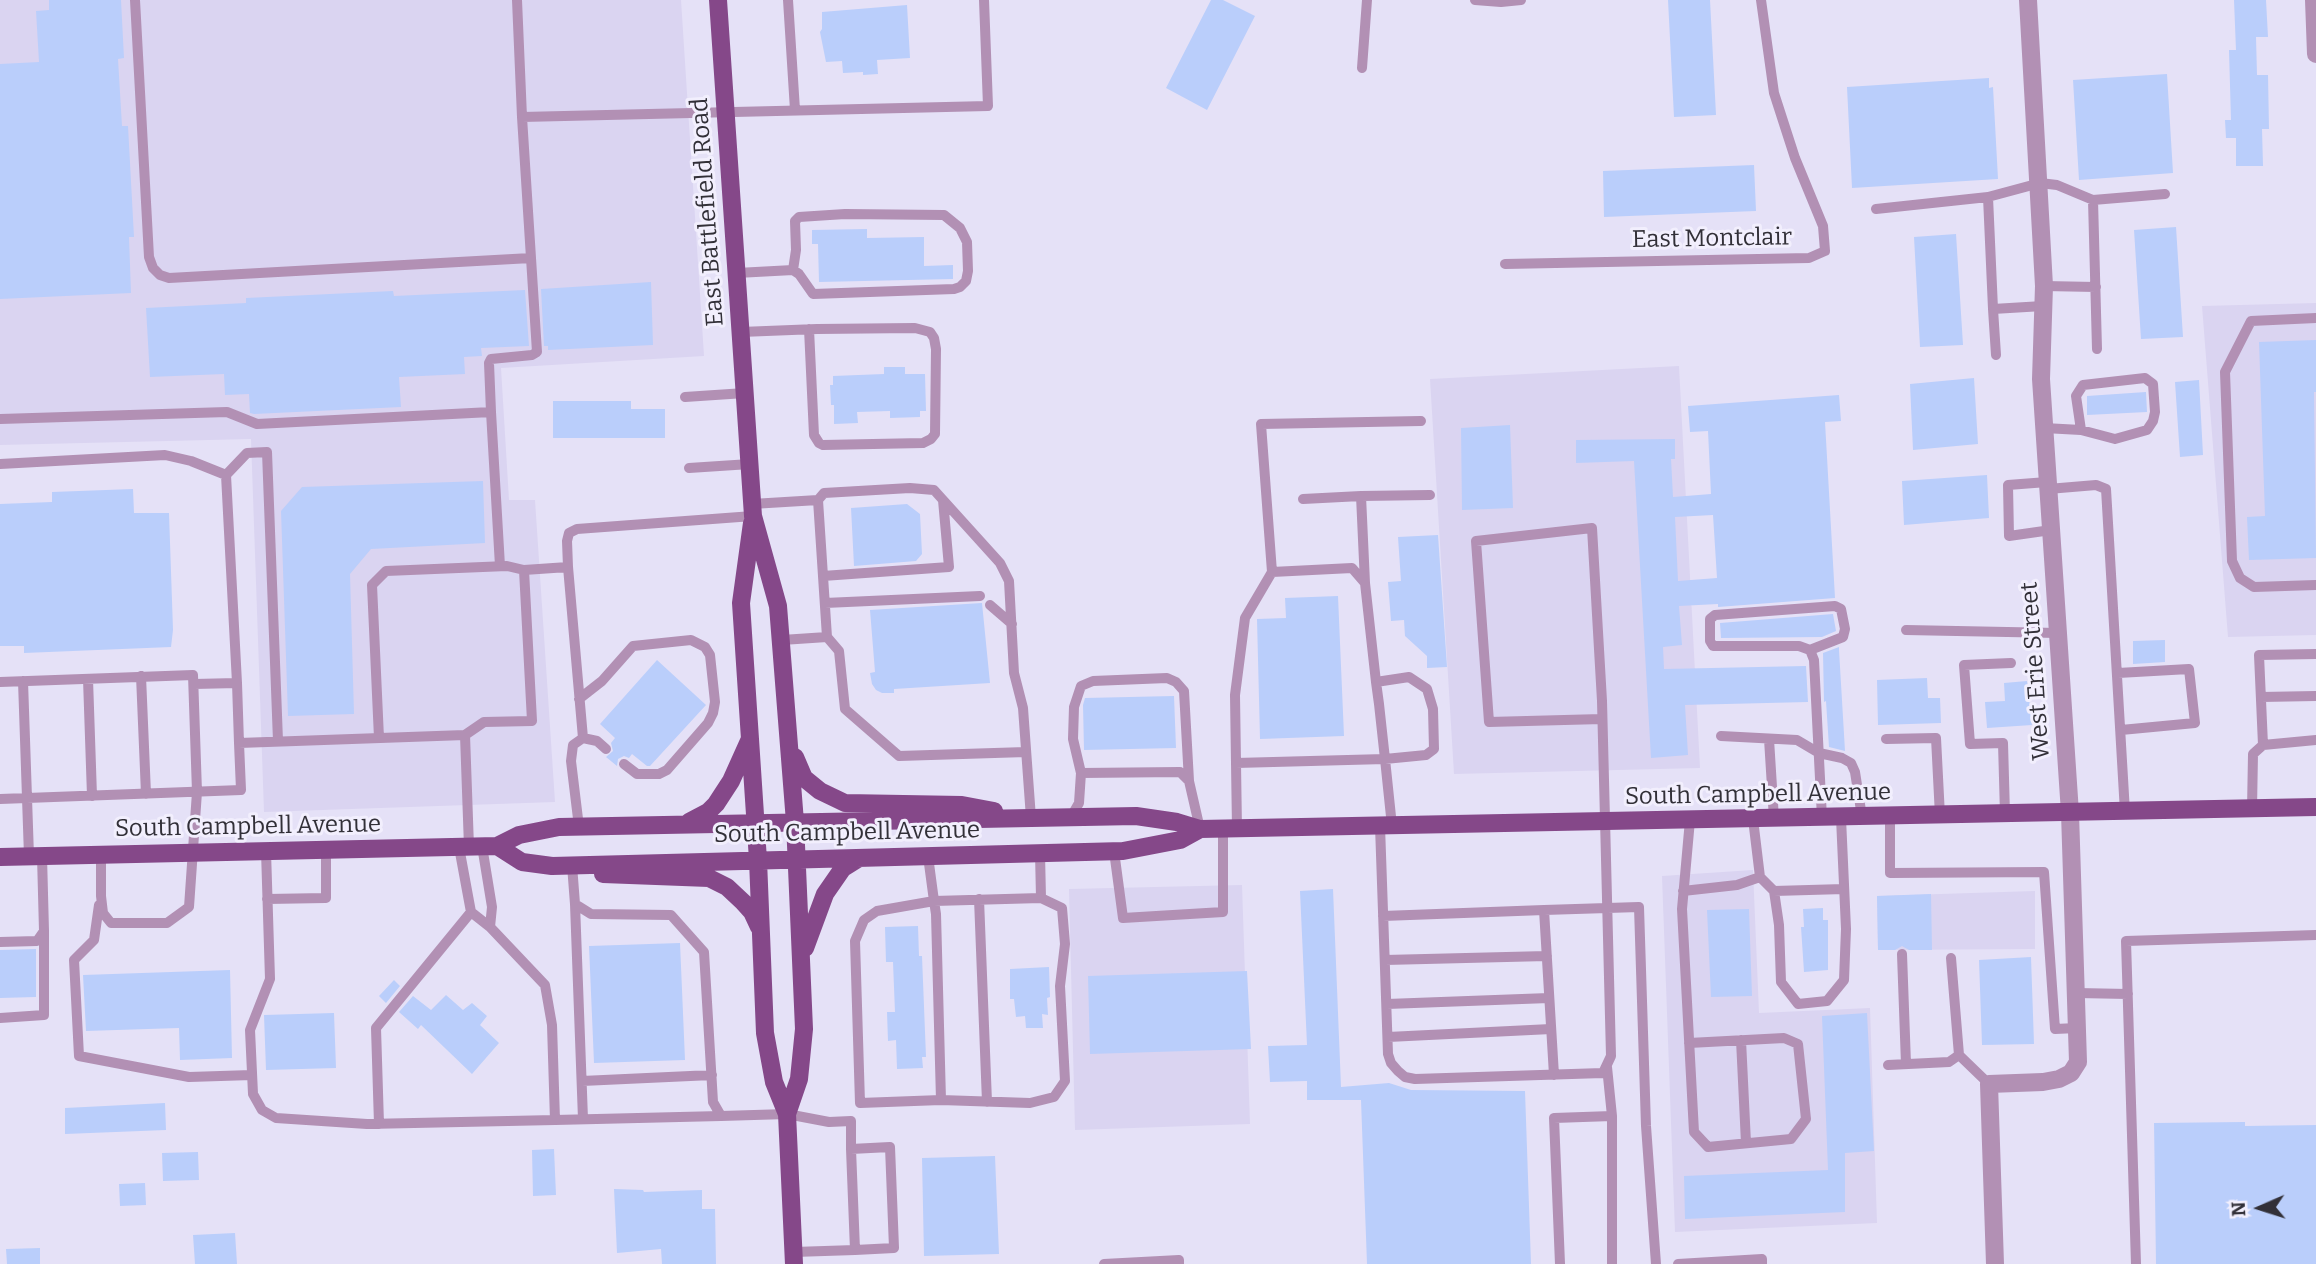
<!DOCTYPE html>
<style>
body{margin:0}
#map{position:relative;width:2316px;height:1264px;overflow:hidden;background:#e5e1f7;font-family:Bitter,serif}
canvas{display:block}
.north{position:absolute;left:2225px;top:1173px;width:70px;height:70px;-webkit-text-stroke:5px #f2effd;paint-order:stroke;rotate:267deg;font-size:19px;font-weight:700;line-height:28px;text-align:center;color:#323038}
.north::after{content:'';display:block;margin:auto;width:24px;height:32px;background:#323038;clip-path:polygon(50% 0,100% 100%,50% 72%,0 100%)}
</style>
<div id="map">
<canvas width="2316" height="1264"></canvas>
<div class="north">N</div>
</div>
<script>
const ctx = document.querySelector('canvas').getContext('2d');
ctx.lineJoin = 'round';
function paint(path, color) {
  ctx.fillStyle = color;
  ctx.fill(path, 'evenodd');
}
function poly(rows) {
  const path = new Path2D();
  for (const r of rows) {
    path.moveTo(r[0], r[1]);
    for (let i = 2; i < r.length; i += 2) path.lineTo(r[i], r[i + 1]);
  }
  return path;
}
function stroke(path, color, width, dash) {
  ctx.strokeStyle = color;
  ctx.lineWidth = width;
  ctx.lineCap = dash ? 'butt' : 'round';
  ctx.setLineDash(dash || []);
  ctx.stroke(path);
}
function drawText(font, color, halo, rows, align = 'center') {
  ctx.font = font + ' Bitter,serif';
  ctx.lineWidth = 6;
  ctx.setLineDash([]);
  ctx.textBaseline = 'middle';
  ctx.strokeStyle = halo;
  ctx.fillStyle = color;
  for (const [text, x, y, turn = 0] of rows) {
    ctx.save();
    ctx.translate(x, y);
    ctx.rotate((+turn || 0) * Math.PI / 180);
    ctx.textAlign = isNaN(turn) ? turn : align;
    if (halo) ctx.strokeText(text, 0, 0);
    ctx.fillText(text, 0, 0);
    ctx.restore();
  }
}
paint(poly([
 [0,0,681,0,704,356,501,368,509,500,535,500,555,802,264,812,251,439,0,445],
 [2316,303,2316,635,2228,637,2202,306],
 [1679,366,1700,768,1454,774,1430,379],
 [1753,870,1759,1013,1870,1008,1877,1223,1675,1232,1662,876],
 [1242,885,1250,1124,1075,1130,1069,889],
 [2035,891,2035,949,1878,950,1877,896]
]), '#dad4f1');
paint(poly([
 [49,0,121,0,124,58,118,59,122,126,128,126,134,237,129,237,131,293,0,299,0,64,39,62,36,11,49,10],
 [1211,0,1223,0,1255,16,1207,110,1166,88],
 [1668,0,1710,0,1716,115,1674,117],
 [2234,0,2266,0,2268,37,2256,37,2257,75,2268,75,2269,129,2262,129,2263,166,2236,166,2236,138,2226,138,2225,120,2231,120,2229,50,2236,50],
 [907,5,910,58,877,60,878,74,863,75,863,72,843,73,842,61,826,62,820,32,822,29,822,12],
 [2167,74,2173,173,2079,180,2073,80],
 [1989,78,1989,88,1993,87,1998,179,1852,188,1847,87],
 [1754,165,1756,211,1604,217,1603,171],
 [2176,227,2183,337,2141,339,2134,230],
 [867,229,867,238,924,237,924,266,953,265,953,279,819,282,818,244,812,244,812,230],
 [1956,234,1963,345,1920,347,1914,237],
 [651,282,653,345,548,350,548,346,544,346,541,289],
 [525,290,529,346,481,348,482,356,464,357,465,374,399,377,401,407,254,414,250,413,249,394,225,395,224,374,150,377,146,308,246,303,246,298,393,291,394,296],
 [2316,340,2316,392,2314,392,2316,558,2249,560,2247,517,2265,516,2259,342],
 [884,367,905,367,905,374,925,374,926,411,920,411,920,417,890,418,890,411,857,412,858,423,834,424,834,405,831,405,830,385,833,385,833,376,884,374],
 [1974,378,1978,444,1913,450,1910,384],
 [2199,380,2203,455,2180,457,2175,382],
 [2146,392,2147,412,2087,415,2087,396],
 [1839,395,1841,421,1825,422,1835,598,1718,607,1718,604,1679,606,1682,645,1663,647,1664,669,1806,666,1808,702,1685,705,1688,755,1651,758,1634,461,1576,463,1576,440,1675,439,1675,459,1671,459,1673,497,1711,494,1708,431,1690,432,1688,406],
 [1713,515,1717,578,1678,581,1675,517],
 [553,401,631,401,631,409,665,409,665,438,553,438],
 [1510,425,1513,508,1462,510,1461,428],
 [1987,475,1989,518,1904,525,1902,481],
 [483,481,485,543,371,549,350,574,354,714,288,716,281,511,302,487],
 [133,489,134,513,169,513,173,630,171,647,24,653,24,646,0,646,0,504,52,502,52,492],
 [907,504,920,514,922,554,916,561,854,566,851,508],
 [1438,535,1447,667,1427,668,1427,656,1405,636,1404,620,1391,621,1388,582,1401,581,1398,537],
 [1338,596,1344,736,1260,739,1257,619,1286,618,1285,598],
 [982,603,990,683,894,689,894,693,882,693,876,690,872,684,870,673,875,672,870,610],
 [1833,614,1836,631,1822,637,1721,638,1720,623],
 [2165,640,2165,662,2133,664,2133,641],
 [1839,647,1839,650,1845,751,1829,747,1826,701,1824,702,1823,653],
 [657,660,706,705,650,766,647,766,632,754,629,758,624,756,618,759,617,766,606,757,613,751,611,743,615,738,600,724],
 [1927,678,1928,698,1940,698,1941,723,1878,725,1877,680],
 [2027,681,2032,725,1987,728,1985,702,2005,701,2004,683],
 [1174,696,1176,748,1084,750,1083,705,1085,698],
 [1333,889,1341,1087,1389,1083,1411,1090,1525,1091,1531,1264,1367,1264,1361,1100,1307,1100,1307,1081,1270,1082,1268,1046,1307,1045,1300,891],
 [1931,894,1932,950,1909,950,1902,946,1895,950,1878,950,1877,896],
 [1823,908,1823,920,1828,920,1828,970,1804,972,1801,927,1804,927,1803,909],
 [1749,909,1752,996,1711,997,1707,910],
 [918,926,919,956,922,956,926,1057,922,1057,923,1068,897,1069,896,1040,888,1041,887,1012,895,1012,893,962,886,962,885,927],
 [680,943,685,1060,594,1063,589,946],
 [36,949,36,997,0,998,0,950],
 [2031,957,2034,1044,1982,1045,1979,960],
 [1049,967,1050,997,1047,998,1048,1015,1042,1014,1043,1028,1026,1028,1025,1016,1016,1017,1014,999,1010,999,1010,969],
 [230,970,232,1058,180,1060,179,1028,86,1031,83,975],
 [1247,971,1251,1049,1090,1054,1088,976],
 [394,980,400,986,386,1003,379,996],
 [446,995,463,1010,472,1003,487,1016,480,1025,499,1043,472,1074,421,1025,418,1029,399,1012,413,996,431,1010],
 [334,1013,336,1068,266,1070,264,1015],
 [1867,1013,1874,1151,1845,1153,1845,1212,1685,1219,1684,1176,1828,1170,1822,1016],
 [165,1103,166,1130,65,1134,65,1108],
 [2245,1122,2245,1126,2316,1125,2316,1264,2156,1264,2154,1123],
 [554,1149,556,1195,533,1196,532,1150],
 [198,1152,199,1180,163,1181,162,1153],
 [995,1156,999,1254,924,1256,922,1158],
 [145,1183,146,1205,120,1206,119,1184],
 [614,1189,643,1190,644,1192,702,1190,702,1209,715,1209,716,1264,662,1264,661,1249,617,1253],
 [235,1233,237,1264,195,1264,193,1235],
 [40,1248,40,1264,7,1264,6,1249]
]), '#bacefb');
stroke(poly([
 [135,0,149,257,153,268,160,275,169,278,531,258],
 [517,0,522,117,988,106,984,0],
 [788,0,795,110],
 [1475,0,1501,2,1521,0],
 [1362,68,1367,0],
 [1988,197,1993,309,2043,306],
 [2093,200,2097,349],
 [1876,209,1988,197,2040,183,2057,185,2093,200,2165,194],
 [1505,264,1809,258,1825,251,1823,226,1795,158,1774,93,1761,0],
 [737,273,793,270,799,274,813,294,954,289,960,287,966,281,968,271,967,242,960,228,944,215,845,214,799,217,795,221,796,250,793,270],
 [2044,286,2096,287],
 [1993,309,1996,355],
 [2316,318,2251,321,2225,372,2232,561,2240,578,2254,587,2316,585],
 [741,332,817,329,915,328,930,332,934,338,936,349,935,434,931,439,923,443,823,445,819,443,814,435,809,329],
 [685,397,745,393],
 [491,412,500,566],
 [0,419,227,412,257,424,491,412,489,363,491,359,532,355,537,352,522,117],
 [2044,428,2081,430,2115,439,2147,430,2153,421,2155,412,2153,384,2145,378,2083,385,2076,396,2081,430],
 [0,464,165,455,191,461,226,475,237,683,194,684],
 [689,468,750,464],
 [226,475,247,453,267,452,278,741],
 [2047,482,2008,485,2009,536,2051,530],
 [2048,489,2096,485,2106,489,2125,812],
 [1361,496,1430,495],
 [1303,499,1361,496,1365,583],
 [818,500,827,637,839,651,845,709,899,756,1026,752],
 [752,504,818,500,824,493,910,488,934,490,1000,563,1009,581,1014,673,1023,708,1031,818],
 [524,570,568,567],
 [1272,572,1261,424,1421,421],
 [823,576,949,567,943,500],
 [825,603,980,596],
 [990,605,1012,624],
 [1906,630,2058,633],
 [782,640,827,637],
 [1810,650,1843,637,1845,629,1841,609,1835,606,1715,615,1710,619,1710,641,1713,646,1799,646,1810,650,1814,660,1822,818],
 [2118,673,2189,669,2195,723,2121,730],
 [141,676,146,794],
 [88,679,92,796],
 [23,681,29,856],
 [0,682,193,675,197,792,189,907,167,923,111,923,103,913,101,896,101,855],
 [1376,682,1409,677,1427,689,1433,709,1434,749,1426,755,1385,759,1236,763,1235,695,1245,618,1272,572,1352,568,1365,583,1376,682,1379,704,1385,759,1392,826],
 [237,683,239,743],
 [2261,697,2316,696],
 [579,699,602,681,633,646,691,640,705,647,710,655,715,702,713,713,708,723,667,770,659,774,637,774,624,764],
 [1721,736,1797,740,1819,753,1842,758,1851,763,1855,772,1862,817],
 [379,738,372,585,386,571,507,566,524,570,532,721,484,722,465,735],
 [583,738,568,567,567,541,569,533,577,529,753,516],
 [1769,739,1774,819],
 [1886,739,1936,738,1940,816],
 [2263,745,2259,655,2316,654],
 [1236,763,1237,829],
 [1081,773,1180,772,1189,781,1200,829],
 [0,799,241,790,239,743,465,735,469,847],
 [2252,809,2253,754,2263,745,2316,740],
 [2005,814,2003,743,1970,744,1964,665,2011,663],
 [1071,817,1079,803,1081,773,1073,739,1074,707,1081,686,1093,681,1167,678,1176,682,1184,691,1189,781],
 [1890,817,1890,873,2044,872,2055,1029,2077,1028],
 [1753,819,1760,877,1774,891,1779,925,1781,982,1798,1004,1827,1001,1844,980,1846,929,1841,818],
 [1380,826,1388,1054,1391,1063,1398,1071,1405,1077,1415,1079,1603,1073,1611,1056,1602,701,1592,528,1476,541,1489,722,1602,719],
 [579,827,571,761,573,745,583,738,597,741,606,749],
 [459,847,471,912,490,927,492,907,482,846],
 [266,851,270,979,250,1030,253,1094,262,1110,276,1118,367,1124,555,1120],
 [1114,851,1123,918,1223,912,1223,829],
 [1040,853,1041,898],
 [928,856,934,901,936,914,941,1100,860,1103,855,941,864,920,877,911,934,901,1041,898,1062,908,1065,944,1060,986,1065,1081,1054,1097,1030,1103,941,1100],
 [572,865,575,904,591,914,671,915,704,952,713,1102,721,1116,787,1114,829,1122,851,1121,851,1149],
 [1683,891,1737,885,1760,877],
 [1774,891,1844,889],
 [267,899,326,898,326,850],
 [979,899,987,1102],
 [575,904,583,1119],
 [99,905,94,940,74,960,79,1056,189,1077,252,1075],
 [1544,910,1639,907,1646,1126,1656,1264],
 [1383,916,1544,910,1554,1075],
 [490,927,545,985,552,1025,555,1120,721,1116],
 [0,942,37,941,44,931,42,856],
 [1902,954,1906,1064],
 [1951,958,1959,1055],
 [1385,960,1547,956],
 [2077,993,2128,994],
 [1387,1004,1549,998],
 [0,1018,44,1015,44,931],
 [1388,1037,1551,1029],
 [1741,1040,1746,1143],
 [1689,1043,1784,1038,1798,1044,1806,1119,1791,1139,1708,1147,1694,1132,1682,909,1690,820],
 [1888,1065,1949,1062,1959,1055,1989,1084],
 [1607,1067,1612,1116,1612,1264],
 [582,1081,712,1075],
 [379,1124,376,1028,471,912],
 [794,1252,855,1250,894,1248,890,1147,851,1149,855,1250],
 [1104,1264,1179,1260,1179,1264],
 [1560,1264,1554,1118,1612,1116],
 [1678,1264,1762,1259,1762,1264],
 [2136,1264,2126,941,2316,935]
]), '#b290b4', 10);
stroke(poly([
 [2314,0,2316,54],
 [1995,1264,1989,1084,2043,1082,2059,1079,2071,1073,2078,1062,2070,813,2041,379,2044,286,2028,0]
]), '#b290b4', 18);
stroke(poly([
 [718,0,753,516,778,606,795,822,804,1029,799,1079,787,1114],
 [752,523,741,603,758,860,765,1033,774,1082,787,1114,794,1264],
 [795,757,804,778,820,791,845,803,962,805,994,811],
 [689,822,708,812,716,804,731,781,749,741],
 [497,846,522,862,552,866,1123,851,1180,840,1200,829],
 [0,857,497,846,519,835,559,827,1136,816,1177,822,1200,829,2316,807],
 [603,874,709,878,727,887,743,902,752,912,759,927],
 [805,948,825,894,843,868,859,858]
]), '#854889', 18);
drawText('24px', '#323038', '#f2effd', [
 ["East Battlefield Road",708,212,-94],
 ["East Montclair",1712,239,-1],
 ["West Erie Street",2036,671,-94],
 ["South Campbell Avenue",1758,795,-1],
 ["South Campbell Avenue",248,827,-1],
 ["South Campbell Avenue",847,833,-1]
]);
</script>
